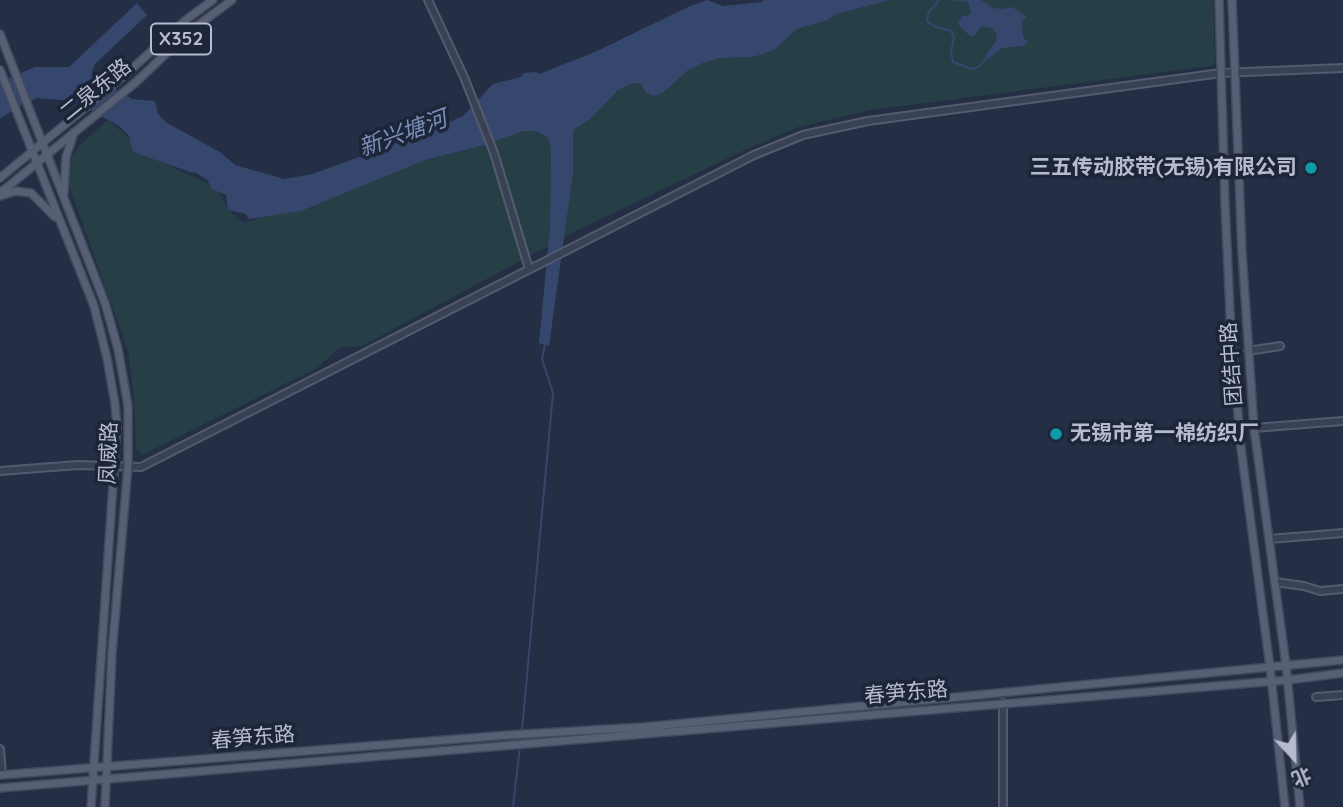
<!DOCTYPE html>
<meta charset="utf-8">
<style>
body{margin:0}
#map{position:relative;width:1343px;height:807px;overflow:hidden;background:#242e45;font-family:Quicksand,"Noto Sans SC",sans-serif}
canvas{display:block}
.north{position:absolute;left:1259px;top:723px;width:70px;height:70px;-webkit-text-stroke:5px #1d2539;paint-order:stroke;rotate:158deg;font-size:19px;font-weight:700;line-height:28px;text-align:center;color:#b6bcce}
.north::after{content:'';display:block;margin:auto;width:24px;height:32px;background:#b6bcce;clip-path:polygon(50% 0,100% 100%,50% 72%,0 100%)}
</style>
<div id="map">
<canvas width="1343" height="807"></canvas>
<div class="north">北</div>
</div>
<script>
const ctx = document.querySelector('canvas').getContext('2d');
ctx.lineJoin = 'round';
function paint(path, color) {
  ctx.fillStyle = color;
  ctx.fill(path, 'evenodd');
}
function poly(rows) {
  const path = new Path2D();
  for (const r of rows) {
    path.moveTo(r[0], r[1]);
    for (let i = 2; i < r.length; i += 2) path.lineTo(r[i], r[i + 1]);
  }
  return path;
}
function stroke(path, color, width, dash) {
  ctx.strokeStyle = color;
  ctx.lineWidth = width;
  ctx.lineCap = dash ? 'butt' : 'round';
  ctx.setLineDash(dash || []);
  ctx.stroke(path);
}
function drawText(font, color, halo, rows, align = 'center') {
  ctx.font = font + ' Quicksand,"Noto Sans SC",sans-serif';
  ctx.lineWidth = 7;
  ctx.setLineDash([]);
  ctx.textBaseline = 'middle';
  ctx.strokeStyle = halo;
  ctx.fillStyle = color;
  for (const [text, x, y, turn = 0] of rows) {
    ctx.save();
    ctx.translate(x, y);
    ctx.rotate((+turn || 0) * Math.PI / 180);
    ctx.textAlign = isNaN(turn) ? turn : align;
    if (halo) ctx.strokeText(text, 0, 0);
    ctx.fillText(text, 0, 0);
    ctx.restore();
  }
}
paint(poly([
 [891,0,1213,0,1215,63,1211,66,871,110,798,127,747,149,578,230,362,346,339,348,317,368,142,455,136,449,134,397,128,351,68,183,72,157,81,144,108,120,153,158,217,188,228,210,244,223,425,160,481,146,524,131,536,131,549,138,617,91,633,83,641,84,646,93,653,96,663,93,687,71,703,63,721,58,752,57,797,29,828,20,836,14]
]), '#263e46');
paint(poly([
 [707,0,723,6,762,2,764,0,891,0,836,14,828,20,797,29,775,49,763,54,752,57,721,58,703,63,687,71,663,93,653,96,646,93,641,84,633,83,617,91,590,119,573,130,573,173,549,346,539,343,550,228,551,153,549,138,536,131,524,131,481,146,425,160,301,211,249,219,246,214,228,210,226,195,212,189,207,180,195,172,193,173,133,152,129,136,119,126,74,101,37,98,21,105,0,119,0,82,35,67,69,67,137,3,147,15,95,64,92,71,92,75,132,99,155,101,158,114,167,123,220,152,235,165,284,179,312,174,393,145,404,138,432,130,463,116,493,84,521,77,524,73,536,72,539,74,595,52,688,7],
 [951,0,981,0,993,8,1002,9,1012,7,1027,17,1022,21,1023,37,1028,42,1024,46,1002,48,988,59,986,55,996,41,997,34,992,28,981,26,974,36,970,36,958,24,962,16,969,15,971,13,968,2]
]), '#36476d');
stroke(poly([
 [939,0,928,14,927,21,934,26,951,31,954,37,951,52,953,62,971,69,979,67,987,57],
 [522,730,553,393,542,359,545,344],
 [513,807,520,746]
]), '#36476d', 2);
const minor = poly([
 [428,0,464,77,494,153,529,269],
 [1248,351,1280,346],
 [1254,428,1343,421],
 [0,471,78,465,141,467,754,155,803,135,868,121,1221,73,1343,68],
 [1269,539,1343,533],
 [1275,582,1304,586,1320,591,1343,589],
 [1316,697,1343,695],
 [1003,703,1003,807],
 [0,749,2,774]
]);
const major = poly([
 [1219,0,1225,203,1231,334,1241,448,1270,667,1285,807],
 [1232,0,1242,252,1254,428,1286,665,1300,807],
 [0,34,105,303,118,349,128,406,128,466,112,653,105,807],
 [0,70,94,306,107,358,115,404,117,426,91,807],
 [0,178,125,75,187,19,213,0],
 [64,192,66,157,74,132],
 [0,193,135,83,190,31,232,0],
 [0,196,16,191,31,193,55,217],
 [0,775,509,735,644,727,1343,660],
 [0,788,1288,680,1343,673]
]);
stroke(minor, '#545b6e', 10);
stroke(major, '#42495d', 10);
stroke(minor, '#394154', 6);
stroke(major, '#565f74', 7);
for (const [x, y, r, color] of [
 [1311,168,7,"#0f9aa8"],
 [1056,434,7,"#0f9aa8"]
]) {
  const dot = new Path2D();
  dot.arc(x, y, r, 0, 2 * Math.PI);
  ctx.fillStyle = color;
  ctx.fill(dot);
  stroke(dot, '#1d2539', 2.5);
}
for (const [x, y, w] of [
 [181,39,60]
]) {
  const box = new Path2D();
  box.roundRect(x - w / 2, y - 15.5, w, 31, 5);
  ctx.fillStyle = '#1d2539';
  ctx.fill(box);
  stroke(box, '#b6bcce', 2);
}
drawText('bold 19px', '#b6bcce', null, [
 ["X352",181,39]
]);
drawText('21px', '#b6bcce', '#1d2539', [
 ["二泉东路",96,90,-39],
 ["团结中路",1232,364,-94],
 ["凤威路",109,453,-88],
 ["春笋东路",906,693,-5],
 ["春笋东路",253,738,-5]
]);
drawText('bold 21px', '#b6bcce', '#1d2539', [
 ["三五传动胶带(无锡)有限公司",1297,168],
 ["无锡市第一棉纺织厂",1070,434,"left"]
], 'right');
drawText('italic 23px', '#7b8eb8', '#1d2539', [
 ["新兴塘河",403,134,-20]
]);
</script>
